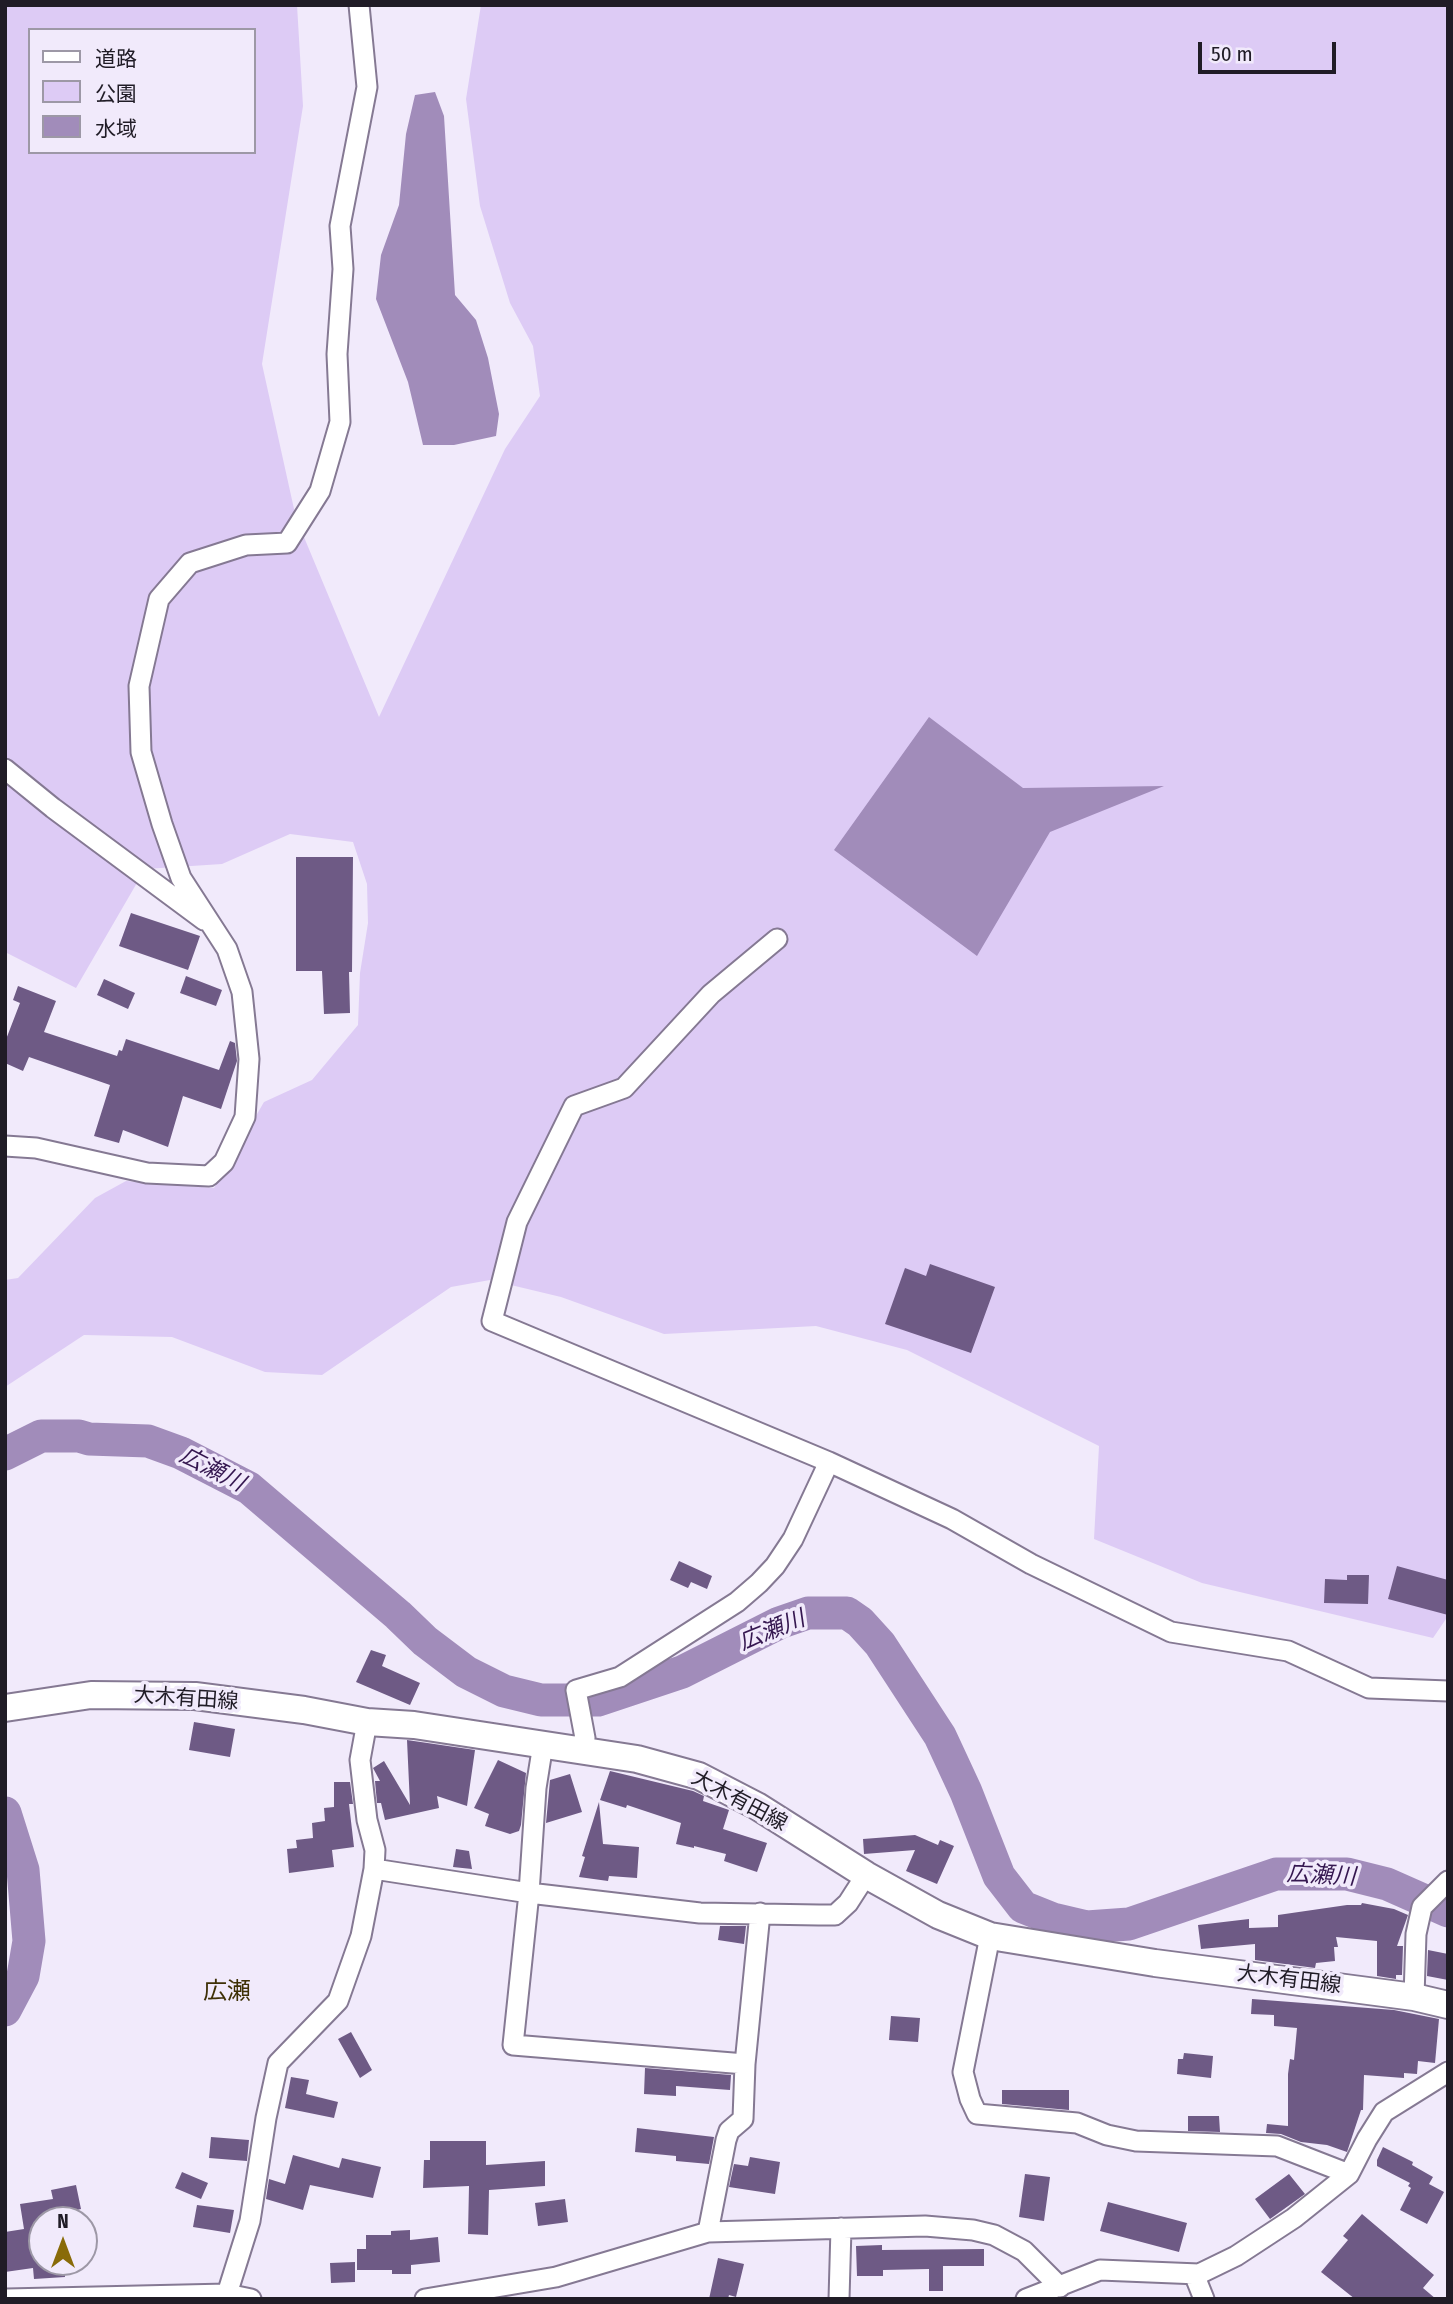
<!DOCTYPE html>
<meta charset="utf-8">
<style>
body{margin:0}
#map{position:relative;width:1453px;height:2304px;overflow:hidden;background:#f1eafb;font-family:"Fira Sans Condensed","Noto Sans JP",sans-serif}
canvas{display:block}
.frame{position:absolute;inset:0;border:7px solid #201c26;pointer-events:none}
.legend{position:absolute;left:28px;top:28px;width:228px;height:126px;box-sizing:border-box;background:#f1eafb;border:2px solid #9d98a6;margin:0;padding:9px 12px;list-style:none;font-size:21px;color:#201c26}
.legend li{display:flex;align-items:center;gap:14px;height:35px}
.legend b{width:35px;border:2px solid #9d98a6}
.north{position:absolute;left:28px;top:2206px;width:70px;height:70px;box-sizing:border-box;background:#f1eafb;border:2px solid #9d98a6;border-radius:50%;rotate:0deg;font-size:19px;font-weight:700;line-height:28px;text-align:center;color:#201c26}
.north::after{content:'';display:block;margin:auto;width:24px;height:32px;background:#896b09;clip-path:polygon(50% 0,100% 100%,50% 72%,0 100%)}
.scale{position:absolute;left:1198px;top:42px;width:138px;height:32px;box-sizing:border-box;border:4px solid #201c26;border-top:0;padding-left:9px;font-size:21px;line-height:24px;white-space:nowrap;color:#201c26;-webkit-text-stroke:5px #f1eafb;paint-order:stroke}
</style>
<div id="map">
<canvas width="1453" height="2304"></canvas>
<div class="frame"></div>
<ul class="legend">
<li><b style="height:9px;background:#fff"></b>道路</li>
<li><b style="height:19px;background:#ddcbf5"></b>公園</li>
<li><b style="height:19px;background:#a18cba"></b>水域</li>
</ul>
<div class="north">N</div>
<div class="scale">50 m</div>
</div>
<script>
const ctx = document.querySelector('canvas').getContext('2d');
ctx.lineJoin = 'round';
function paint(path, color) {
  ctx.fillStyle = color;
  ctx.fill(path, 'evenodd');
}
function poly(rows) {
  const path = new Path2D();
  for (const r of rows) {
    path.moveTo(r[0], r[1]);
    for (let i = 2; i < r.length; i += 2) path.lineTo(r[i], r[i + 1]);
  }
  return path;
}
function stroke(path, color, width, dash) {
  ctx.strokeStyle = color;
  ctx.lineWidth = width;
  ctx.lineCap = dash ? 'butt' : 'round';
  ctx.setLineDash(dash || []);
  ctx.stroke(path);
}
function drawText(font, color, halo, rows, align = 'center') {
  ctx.font = font + ' "Fira Sans Condensed","Noto Sans JP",sans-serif';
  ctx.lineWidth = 7;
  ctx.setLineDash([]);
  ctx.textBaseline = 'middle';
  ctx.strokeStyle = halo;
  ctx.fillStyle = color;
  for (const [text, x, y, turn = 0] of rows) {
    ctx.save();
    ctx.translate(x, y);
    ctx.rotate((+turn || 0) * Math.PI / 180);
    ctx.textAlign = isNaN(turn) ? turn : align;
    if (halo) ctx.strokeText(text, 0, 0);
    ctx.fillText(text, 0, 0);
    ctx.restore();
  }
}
paint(poly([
 [5,5,297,5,303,106,262,364,296,518,379,717,505,449,540,396,533,346,510,303,480,206,466,99,481,5,1448,5,1448,1616,1433,1638,1202,1583,1094,1539,1099,1446,907,1350,816,1326,664,1334,561,1297,490,1280,451,1287,322,1375,265,1372,172,1337,84,1335,5,1387,5,1280,18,1278,95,1198,126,1181,214,1188,264,1102,312,1080,358,1025,360,973,368,923,367,884,353,842,290,834,222,864,145,869,76,988,5,952],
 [30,30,254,30,254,152,30,152]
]), '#ddcbf5');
paint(poly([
 [435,92,444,116,455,295,476,320,488,358,499,414,496,436,454,445,423,445,408,382,376,299,381,255,399,205,406,134,415,95],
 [929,717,1023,788,1164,786,1050,832,977,956,834,850]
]), '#a18cba');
stroke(poly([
 [5,1454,41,1436,79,1436,89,1439,148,1441,181,1453,249,1488,398,1615,425,1641,466,1672,504,1691,541,1700,598,1700,682,1672,779,1623,808,1613,847,1613,860,1622,880,1644,940,1736,966,1792,999,1876,1023,1907,1053,1919,1087,1927,1129,1924,1276,1874,1347,1874,1387,1884,1448,1911],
 [5,1813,23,1870,29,1941,23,1976,5,2010]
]), '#a18cba', 33);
paint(poly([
 [296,857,353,857,352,972,349,972,350,1013,324,1014,322,971,296,971],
 [131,913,200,936,188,970,119,946],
 [186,976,222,990,216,1006,180,993],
 [104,979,135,993,128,1009,97,995],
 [18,986,56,1001,44,1032,117,1056,119,1050,122,1051,126,1039,219,1070,230,1041,235,1043,237,1061,221,1109,183,1096,168,1147,123,1130,119,1143,94,1136,110,1085,29,1057,23,1071,5,1063,5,1042,20,1003,13,1000],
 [930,1264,995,1287,971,1353,885,1324,905,1268,926,1276],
 [679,1561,712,1576,707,1589,691,1582,688,1588,670,1580],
 [1397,1566,1448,1580,1448,1615,1388,1599],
 [1347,1575,1369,1575,1368,1604,1324,1603,1325,1579,1347,1580],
 [371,1650,386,1655,382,1666,420,1683,410,1705,356,1682],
 [194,1722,235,1729,230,1757,189,1750],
 [407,1740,475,1750,467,1806,437,1796,439,1808,385,1820,381,1803,377,1803,375,1781,380,1781,373,1768,384,1761,410,1805],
 [498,1760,526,1773,521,1825,519,1831,510,1834,485,1826,489,1814,474,1808],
 [610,1771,693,1791,704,1796,703,1801,729,1810,723,1829,767,1843,757,1872,724,1861,726,1854,694,1846,694,1848,676,1844,681,1823,627,1805,626,1808,600,1800],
 [570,1774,582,1812,546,1823,550,1780],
 [334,1782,350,1782,353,1804,349,1804,354,1847,332,1850,334,1867,289,1873,287,1849,297,1848,296,1840,313,1838,312,1823,325,1821,324,1808,334,1807],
 [599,1802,603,1844,639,1847,637,1878,609,1876,608,1881,579,1877,585,1857,582,1856],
 [915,1835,938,1845,940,1840,954,1846,937,1884,906,1871,915,1850,864,1854,863,1839],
 [456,1849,469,1851,472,1869,453,1867],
 [1362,1903,1394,1909,1408,1915,1397,1946,1403,1946,1402,1975,1396,1975,1396,1979,1377,1976,1377,1941,1336,1937,1338,1947,1334,1947,1335,1961,1316,1963,1315,1968,1255,1960,1255,1944,1201,1949,1198,1925,1249,1919,1249,1928,1278,1927,1278,1915,1347,1905,1361,1905],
 [720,1926,746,1926,744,1944,718,1940],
 [1428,1950,1448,1954,1448,1980,1427,1976],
 [1252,1999,1394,2010,1439,2019,1435,2063,1418,2061,1417,2074,1404,2073,1404,2078,1364,2075,1363,2110,1361,2110,1347,2152,1327,2145,1301,2142,1281,2134,1266,2133,1267,2124,1288,2126,1288,2074,1290,2059,1294,2060,1297,2028,1274,2026,1274,2015,1251,2014],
 [891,2016,920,2018,918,2042,889,2040],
 [351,2032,372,2070,360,2078,338,2039],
 [1184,2053,1213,2056,1211,2078,1177,2074,1178,2059,1183,2059],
 [645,2068,731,2075,730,2090,676,2086,676,2096,644,2094],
 [291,2077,309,2080,306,2094,338,2102,334,2118,285,2108],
 [1002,2090,1069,2090,1069,2110,1002,2104],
 [1188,2116,1219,2116,1220,2132,1188,2131],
 [637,2128,714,2137,709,2164,676,2161,676,2156,635,2152],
 [211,2137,249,2140,247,2161,209,2158],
 [430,2141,486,2141,486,2165,545,2161,545,2186,489,2190,488,2235,468,2234,469,2186,423,2188,424,2160,430,2160],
 [1383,2147,1413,2162,1412,2165,1433,2177,1429,2184,1444,2192,1427,2224,1400,2210,1411,2188,1408,2186,1410,2183,1377,2166,1377,2160],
 [293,2155,339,2168,342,2158,381,2167,373,2198,310,2185,303,2210,266,2199,269,2179,285,2184],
 [750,2157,780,2162,775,2194,729,2187,734,2164,748,2166],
 [182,2172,208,2183,201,2199,175,2188],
 [1025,2174,1050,2177,1044,2221,1019,2217],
 [1289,2174,1305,2194,1270,2219,1255,2199],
 [76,2185,81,2209,77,2210,79,2220,42,2220,42,2262,64,2262,65,2277,34,2279,33,2268,5,2272,5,2232,24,2229,20,2204,53,2199,51,2190],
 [565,2199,568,2222,538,2226,535,2203],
 [1108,2202,1187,2223,1179,2252,1100,2231],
 [197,2205,234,2210,230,2233,193,2227],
 [1362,2214,1434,2275,1423,2288,1436,2299,1355,2299,1321,2272,1348,2240,1343,2236],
 [410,2230,410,2240,438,2237,440,2262,411,2265,411,2274,392,2274,392,2270,357,2270,357,2249,366,2249,366,2235,391,2235,391,2231],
 [882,2245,882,2250,984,2249,984,2266,943,2266,943,2291,929,2291,929,2269,883,2270,883,2276,857,2276,856,2246],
 [718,2258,744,2264,736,2297,729,2295,728,2299,709,2299],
 [355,2262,355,2282,331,2283,330,2263]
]), '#6e5a85');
const minor = poly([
 [5,769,53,808,204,920],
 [777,939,711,994,624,1088,574,1106,517,1222,492,1321,829,1462,952,1519,1031,1564,1171,1632,1288,1651,1369,1688,1448,1691],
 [5,1146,36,1148,147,1173,209,1176,224,1162,245,1117,249,1059,242,992,227,949,181,878,162,824,141,752,139,686,159,599,190,563,246,545,287,543,320,491,340,422,337,354,343,269,340,226,367,87,359,5],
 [543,1744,536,1788,529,1893,513,2045,745,2064],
 [578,1749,585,1738,576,1690,620,1677,737,1602,759,1583,775,1566,793,1539,829,1462],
 [374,1869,529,1893,700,1913,819,1915,835,1915,848,1903,866,1875],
 [990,1936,963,2072,970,2099,977,2114,1077,2123,1107,2135,1136,2141,1277,2146,1349,2174],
 [1414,1997,1416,1934,1422,1907,1448,1881],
 [708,2232,726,2140,729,2131,743,2119,745,2064,760,1913],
 [1194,2274,1204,2299],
 [227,2294,250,2221,266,2118,278,2063,338,2001,361,1936,374,1869,375,1850,367,1820,360,1760,367,1722],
 [7,2299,227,2294,251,2299],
 [425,2299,556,2277,708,2232,925,2226,973,2230,994,2235,1024,2251,1060,2287],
 [839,2299,841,2228],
 [1026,2299,1100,2270,1199,2274,1236,2256,1294,2218,1349,2174,1367,2139,1384,2112,1448,2072]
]);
const secondary = poly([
 [5,1708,91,1695,195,1696,304,1710,367,1722,414,1725,637,1759,699,1776,757,1806,866,1875,938,1915,990,1936,1155,1963,1414,1997,1448,2005]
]);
stroke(minor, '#857993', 23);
stroke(secondary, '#857993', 30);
stroke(minor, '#fff', 19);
stroke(secondary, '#fff', 26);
drawText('21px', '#201c26', '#f1eafb', [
 ["大木有田線",186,1699,4],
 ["大木有田線",739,1801,28],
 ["大木有田線",1289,1980,7]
]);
drawText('italic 23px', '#351750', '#f1eafb', [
 ["広瀬川",212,1470,27],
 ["広瀬川",772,1631,-22],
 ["広瀬川",1321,1876,3]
]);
drawText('24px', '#3e3006', '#f1eafb', [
 ["広瀬",227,1992]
]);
</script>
